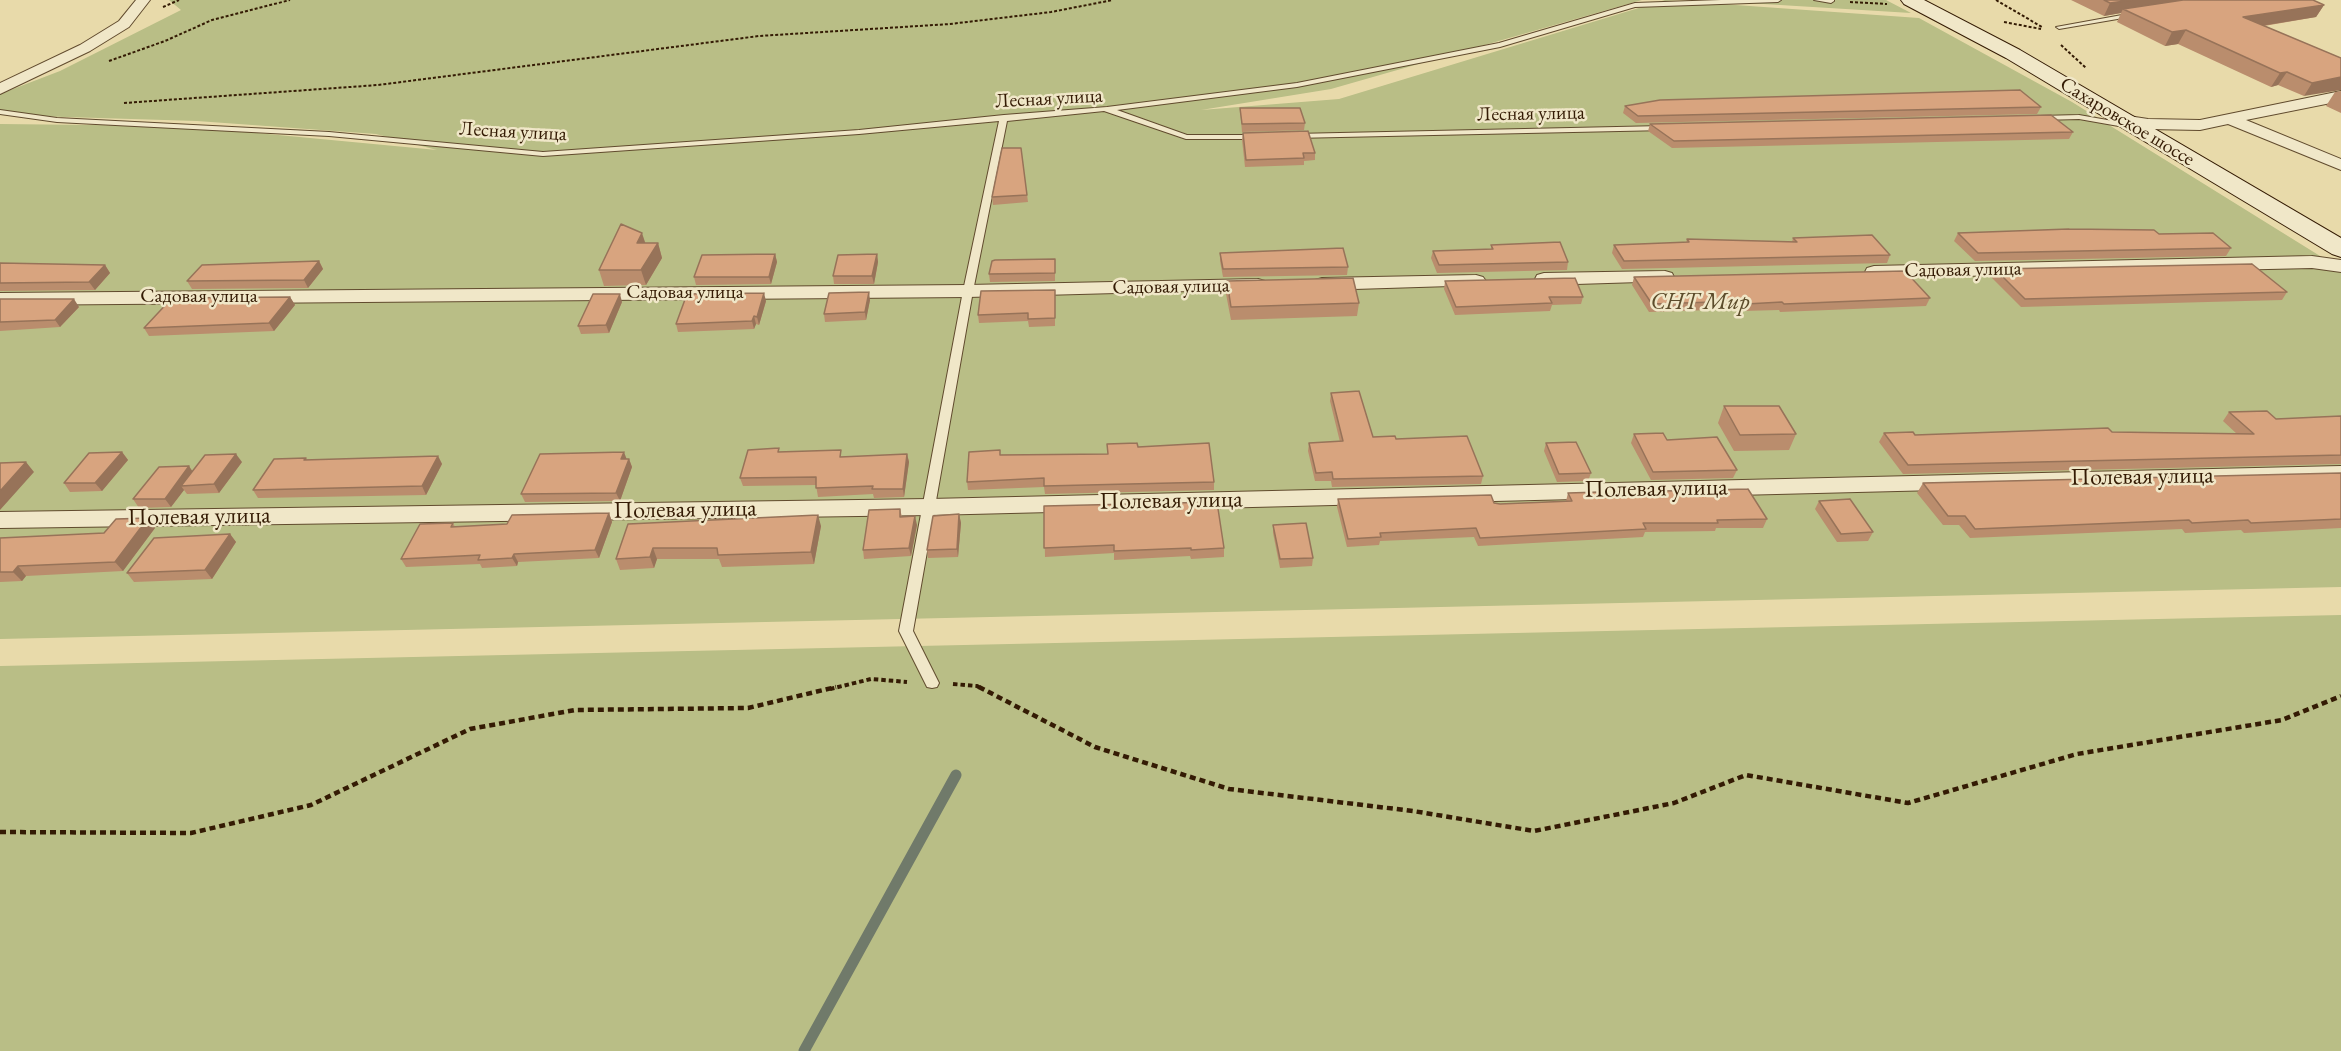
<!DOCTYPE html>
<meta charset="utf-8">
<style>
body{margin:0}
canvas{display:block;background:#e8daaa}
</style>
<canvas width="2341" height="1051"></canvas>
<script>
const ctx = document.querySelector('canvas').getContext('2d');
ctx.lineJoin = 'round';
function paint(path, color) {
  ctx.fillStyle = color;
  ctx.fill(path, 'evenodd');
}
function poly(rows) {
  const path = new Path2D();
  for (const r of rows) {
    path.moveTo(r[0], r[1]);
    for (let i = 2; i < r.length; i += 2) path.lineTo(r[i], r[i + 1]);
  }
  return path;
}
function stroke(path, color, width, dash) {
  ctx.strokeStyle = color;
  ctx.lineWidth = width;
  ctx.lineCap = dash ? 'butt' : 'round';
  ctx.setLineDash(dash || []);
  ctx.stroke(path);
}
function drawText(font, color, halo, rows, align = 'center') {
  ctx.font = font + ' "EB Garamond",serif';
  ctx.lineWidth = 5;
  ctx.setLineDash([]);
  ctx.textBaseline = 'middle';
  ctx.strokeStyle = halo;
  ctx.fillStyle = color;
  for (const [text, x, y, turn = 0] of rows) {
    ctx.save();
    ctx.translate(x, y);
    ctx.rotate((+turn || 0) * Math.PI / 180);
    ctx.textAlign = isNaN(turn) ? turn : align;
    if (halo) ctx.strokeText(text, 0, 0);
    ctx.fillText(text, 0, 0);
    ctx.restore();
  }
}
paint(poly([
 [169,0,1642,0,1331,89,1201,110,1339,99,1665,0,1919,18,2072,102,2341,269,2341,587,0,639,0,124,183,126,437,150,376,134,197,121,0,115,0,94,60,71,181,10],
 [1698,0,1886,0,1911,13],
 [2341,615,2341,1051,0,1051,0,666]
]), '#b9be86');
stroke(poly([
 [804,1051,956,775]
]), '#707a6a', 11);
const lane = poly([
 [1721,0,1781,0,1778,2,1635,7,1500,47,1297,87,1117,110,1187,135,1261,135,1262,137,1258,139,1186,139,1104,111,1007,121,973,291,913,631,939,683,937,687,932,688,927,687,899,631,963,291,999,121,859,134,543,156,329,136,57,122,0,114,0,110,57,118,329,132,543,152,859,130,1004,115,1107,107,1297,83,1499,43,1635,3,1721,0],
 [1814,0,1834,0,1834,1,1831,3,1814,0],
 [2133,13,2135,14,2135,16,2059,29,2056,27,2133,13],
 [2079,115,2130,124,2134,126,2130,128,2079,119,2040,120,2036,118,2040,116,2079,115],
 [1663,126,1666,126,1666,130,1294,138,1290,136,1294,134,1663,126]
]);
const street = poly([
 [136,0,150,0,129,27,90,51,0,94,0,83,80,45,119,21,136,0],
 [2341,91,2341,101,2246,120,2341,159,2341,170,2228,124,2200,130,2148,129,2116,123,2114,120,2122,115,2148,119,2200,120,2341,91],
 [2312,256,2341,260,2341,272,2312,268,1874,278,1867,276,1865,272,1867,268,1874,266,2312,256],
 [1665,271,1672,273,1674,277,1672,281,1544,285,1537,283,1535,279,1537,275,1544,273,1665,271],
 [1476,275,1483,277,1486,281,1483,285,1322,290,1315,288,1312,284,1315,280,1322,278,1476,275],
 [1258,279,1265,281,1268,285,1265,289,968,297,0,305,0,293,968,285,1258,279],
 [2341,466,2341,480,930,515,0,528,0,512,930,499,2341,466]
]);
const secondary = poly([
 [1901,0,1924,0,2020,50,2341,238,2341,257,2332,254,2006,58,1904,4,1901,0]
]);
stroke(lane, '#614b2e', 2);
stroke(street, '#614b2e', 2);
stroke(secondary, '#341b04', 2);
stroke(poly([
 [1996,0,2042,27],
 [1850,2,1887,4],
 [163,7,179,0],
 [2004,22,2041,29],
 [2061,45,2086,68],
 [109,61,165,41,212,20,290,0],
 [124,103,378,85,759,36,950,24,1051,12,1113,0]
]), '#341b04', 2, [3, 2]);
stroke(poly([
 [953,684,977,686,982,689],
 [830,689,871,679,907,682]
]), '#341b04', 4, [4.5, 3]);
stroke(poly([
 [979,687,1095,747,1229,789,1413,811,1534,831,1674,803,1746,775,1908,803,2077,754,2282,720,2341,696],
 [0,832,191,833,311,805,470,729,575,710,748,708,836,687]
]), '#341b04', 4.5, [6, 4]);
paint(lane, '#f0e7c8');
paint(street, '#f0e7c8');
paint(secondary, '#f0e7c8');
paint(poly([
 [2071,0,2313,0,2324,5,2316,17,2264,26,2341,58,2304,96,2278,85,2271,87,2178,44,2165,46,2117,22,2121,13,2104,16],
 [2341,91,2341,113,2326,106,2335,92],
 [1625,106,2041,107,2037,114,1636,123,1623,113],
 [1240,108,1305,123,1304,130,1242,132],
 [1650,124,2073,132,2069,139,1672,148,1648,131],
 [1243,133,1315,153,1315,160,1304,161,1304,165,1245,167,1242,140],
 [1021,148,1028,202,993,205,992,197],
 [1958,233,2159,234,2231,248,2226,256,1975,261,1954,241],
 [1793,238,1890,255,1887,263,1622,269,1612,253,1614,245,1686,243,1687,239,1792,242],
 [658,243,662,258,646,285,604,286,599,270],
 [1491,245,1568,262,1567,270,1437,273,1431,258,1433,251,1491,249],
 [1220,253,1348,267,1347,275,1223,277,1220,261],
 [775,254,777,262,771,284,696,285,694,277],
 [877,254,878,262,874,284,834,284,833,276],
 [319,261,323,269,308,288,192,289,187,281],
 [0,263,105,265,110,273,95,290,0,291],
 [1055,267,1055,281,990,282,989,274],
 [1995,269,2287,292,2282,300,2021,307,1991,277],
 [1634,277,1930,298,1926,306,1780,312,1779,310,1743,311,1741,309,1649,312,1632,285],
 [1227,281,1359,303,1357,316,1231,320,1226,294],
 [1445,281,1583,297,1581,304,1552,305,1550,311,1455,315,1444,289],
 [290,297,295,305,274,331,149,336,144,328],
 [1055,297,1055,326,1029,327,1028,321,979,323,978,315],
 [0,299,79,307,60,327,0,331],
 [870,300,866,320,825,322,824,314],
 [766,301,759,325,756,324,754,329,678,332,676,324],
 [622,302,609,333,581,334,578,326],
 [1331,393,1373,437,1396,439,1483,476,1481,484,1332,487,1331,481,1315,481,1308,451,1309,443,1340,442,1330,401],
 [1724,406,1796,434,1789,450,1734,451,1718,423],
 [2229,412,2276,419,2341,416,2341,464,1903,474,1879,442,1884,433,1915,435,2112,432,2237,434,2223,421],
 [1634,434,1667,440,1737,470,1733,478,1651,480,1631,443],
 [1546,443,1591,473,1588,481,1557,482,1544,451],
 [1138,447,1214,482,1214,490,1045,494,1044,487,968,490,967,482,1001,455,1107,454],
 [122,452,128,460,102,491,70,492,64,483],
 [780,452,843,457,907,454,909,462,904,497,874,498,873,494,818,497,816,485,743,486,740,478],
 [438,456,442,464,426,495,258,498,253,490,306,458,307,460],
 [627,459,629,459,632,467,620,501,525,502,521,494],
 [242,462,219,493,187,494,184,490,171,507,139,508,133,499],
 [2341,473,2341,528,2244,533,2241,530,2185,533,2182,529,1970,538,1959,525,1943,525,1917,493,1923,483],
 [1664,491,1767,519,1763,528,1716,528,1715,531,1645,532,1643,537,1478,546,1474,537,1380,541,1379,545,1347,547,1337,507,1338,499,1500,504,1566,501,1568,493,1602,497,1662,495],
 [1819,501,1873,532,1868,541,1837,542,1815,509],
 [1044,506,1224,548,1224,557,1191,559,1190,556,1114,560,1114,553,1045,557],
 [900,509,902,517,917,525,911,556,864,559,863,550],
 [609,513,612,522,599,558,518,562,517,566,482,568,480,564,406,567,401,559,453,523,455,527,507,524],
 [959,514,961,523,958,557,928,558,927,550],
 [148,518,155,528,123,571,26,576,22,581,0,582,0,538,104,533],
 [628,524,821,526,814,564,722,567,719,559,657,559,654,568,620,570,616,559],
 [1273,525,1313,558,1312,566,1280,568,1273,533],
 [230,534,236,542,212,579,134,582,127,573]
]), '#ba8d6d');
paint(poly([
 [2132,0,2211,0,2123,9,2121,13,2104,16,2110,3],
 [2324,5,2316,17,2236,30,2243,17],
 [2186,30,2178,44,2165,46,2172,32],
 [2287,72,2278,85,2271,87,2280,73],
 [2341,77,2341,90,2304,96,2312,83],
 [642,233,647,248,637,243],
 [658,243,662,258,646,285,641,270],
 [775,254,777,262,771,284,769,277],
 [877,254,878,262,874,284,872,276],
 [319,261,323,269,308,288,304,280],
 [105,265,110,273,95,290,89,282],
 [869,292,870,300,866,320,865,312],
 [764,293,766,301,759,325,757,317],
 [620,294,622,302,609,333,606,325],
 [290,297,295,305,274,331,269,323],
 [74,299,79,307,60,327,55,320],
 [754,316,756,324,754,329,752,321],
 [122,452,128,460,102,491,95,483],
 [624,452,627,460,621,459],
 [236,454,242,462,219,493,214,484],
 [907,454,909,462,904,497,903,489],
 [438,456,442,464,426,495,422,486],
 [629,459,632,467,620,501,616,493],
 [26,462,34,472,0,510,0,491],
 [189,466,195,475,181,486,184,490,171,507,165,499],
 [609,513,612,522,599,558,595,550],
 [959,514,961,523,958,557,957,549],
 [818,515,821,526,814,564,811,552],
 [915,516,917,525,911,556,909,548],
 [148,518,155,528,123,571,115,562],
 [230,534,236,542,212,579,205,570],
 [653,548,657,559,654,568,650,557],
 [514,554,518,562,517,566,512,558],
 [18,566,26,576,22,581,13,572]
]), '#977359');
const building = poly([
 [2104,0,2132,0,2110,3,2104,0],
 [2183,0,2313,0,2324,5,2243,17,2341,58,2341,77,2312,83,2287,72,2280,73,2186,30,2172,32,2123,9,2183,0],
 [2020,90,2041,107,1638,116,1625,106,1660,100,2020,90],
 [1240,108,1300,108,1305,123,1242,124,1240,108],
 [2051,115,2073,132,1674,141,1650,124,2051,115],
 [1308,131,1315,153,1303,153,1304,158,1246,160,1243,133,1308,131],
 [1002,148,1021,148,1027,195,992,197,1002,148],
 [621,224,642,233,637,243,658,243,641,270,599,270,621,224],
 [2069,229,2154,230,2159,234,2213,233,2231,248,1978,253,1958,233,2069,229],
 [1872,235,1890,255,1624,261,1614,245,1689,242,1687,239,1797,242,1793,238,1872,235],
 [1560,242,1568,262,1439,265,1433,251,1493,249,1491,245,1560,242],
 [1343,248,1348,267,1223,269,1220,253,1343,248],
 [775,254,769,277,694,277,702,255,775,254],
 [877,254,872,276,833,276,838,255,877,254],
 [1055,259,1055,273,989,274,992,261,995,260,1055,259],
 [319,261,304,280,187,281,202,265,319,261],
 [0,263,105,265,89,282,0,283,0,263],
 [2252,264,2287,292,2025,299,1995,269,2252,264],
 [1905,271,1930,298,1784,304,1782,302,1746,304,1744,301,1652,304,1634,277,1905,271],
 [1353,278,1359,303,1231,307,1227,281,1353,278],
 [1575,278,1583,297,1549,297,1552,303,1456,307,1445,281,1575,278],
 [1055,290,1055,318,1028,319,1028,313,978,315,981,291,1055,290],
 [869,292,865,312,824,314,829,293,869,292],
 [764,293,757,317,754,316,752,321,676,324,687,294,764,293],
 [593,294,620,294,606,325,578,326,593,294],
 [290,297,269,323,144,328,172,298,290,297],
 [0,299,74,299,55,320,0,322,0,299],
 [1359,391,1373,437,1395,436,1396,439,1467,436,1483,476,1333,479,1332,472,1316,473,1309,443,1343,441,1331,393,1359,391],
 [1724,406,1779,406,1796,434,1740,435,1724,406],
 [2267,411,2276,419,2341,416,2341,455,1908,465,1884,433,1913,432,1915,435,2108,428,2112,432,2254,434,2229,412,2267,411],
 [1663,433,1667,440,1717,437,1737,470,1653,472,1634,434,1663,433],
 [1576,442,1591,473,1559,474,1546,443,1576,442],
 [1137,443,1138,447,1209,443,1214,482,1044,486,1044,478,967,482,969,452,1000,450,1000,455,1108,454,1107,444,1137,443],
 [779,448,778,452,841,450,840,457,907,454,903,489,872,489,873,486,816,488,816,477,740,478,748,450,779,448],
 [122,452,95,483,64,483,89,453,122,452],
 [624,452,621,459,629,459,616,493,521,494,540,454,624,452],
 [236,454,214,484,181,486,205,455,236,454],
 [438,456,422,486,253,490,274,459,306,458,304,460,438,456],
 [26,462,0,491,0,463,26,462],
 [189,466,165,499,133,499,159,467,189,466],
 [2341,473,2341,519,2251,523,2248,520,2192,523,2189,520,1975,529,1965,516,1948,516,1923,483,2341,473],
 [1748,489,1767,519,1717,520,1718,523,1643,523,1646,529,1480,538,1476,528,1380,533,1381,537,1348,539,1338,499,1491,495,1494,503,1500,504,1572,501,1568,493,1600,492,1602,497,1666,494,1664,491,1748,489],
 [1850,499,1873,532,1841,534,1819,501,1850,499],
 [1217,502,1224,548,1191,550,1191,548,1114,551,1114,545,1044,548,1044,506,1217,502],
 [900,509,900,517,915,516,909,548,863,550,869,510,900,509],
 [609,513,595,550,514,554,512,558,478,560,480,555,401,559,420,524,453,523,451,527,507,524,512,515,609,513],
 [959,514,957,549,927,550,933,516,959,514],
 [818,515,811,552,718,555,717,548,653,548,650,557,616,559,628,524,818,515],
 [148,518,115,562,18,566,13,572,0,572,0,538,104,533,116,519,148,518],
 [1306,523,1313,558,1280,559,1273,525,1306,523],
 [230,534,205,570,127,573,154,538,230,534]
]);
paint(building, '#d8a47f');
stroke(building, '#977359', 1.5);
drawText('20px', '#341b04', '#f0e7c8', [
 ["Лесная улица",1049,99,-3],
 ["Лесная улица",1531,114,-1],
 ["Сахаровское шоссе",2127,122,31],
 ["Лесная улица",513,132,3],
 ["Садовая улица",1963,270,-1],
 ["Садовая улица",1171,287,-1],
 ["Садовая улица",685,293],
 ["Садовая улица",199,297]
]);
drawText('italic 24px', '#5c4c2b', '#f0e7c8', [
 ["СНТ Мир",1700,302]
]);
drawText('24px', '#341b04', '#f0e7c8', [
 ["Полевая улица",2142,477,-1],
 ["Полевая улица",1656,489,-1],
 ["Полевая улица",1171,501,-1],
 ["Полевая улица",685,510,-1],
 ["Полевая улица",199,517,-1]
]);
</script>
